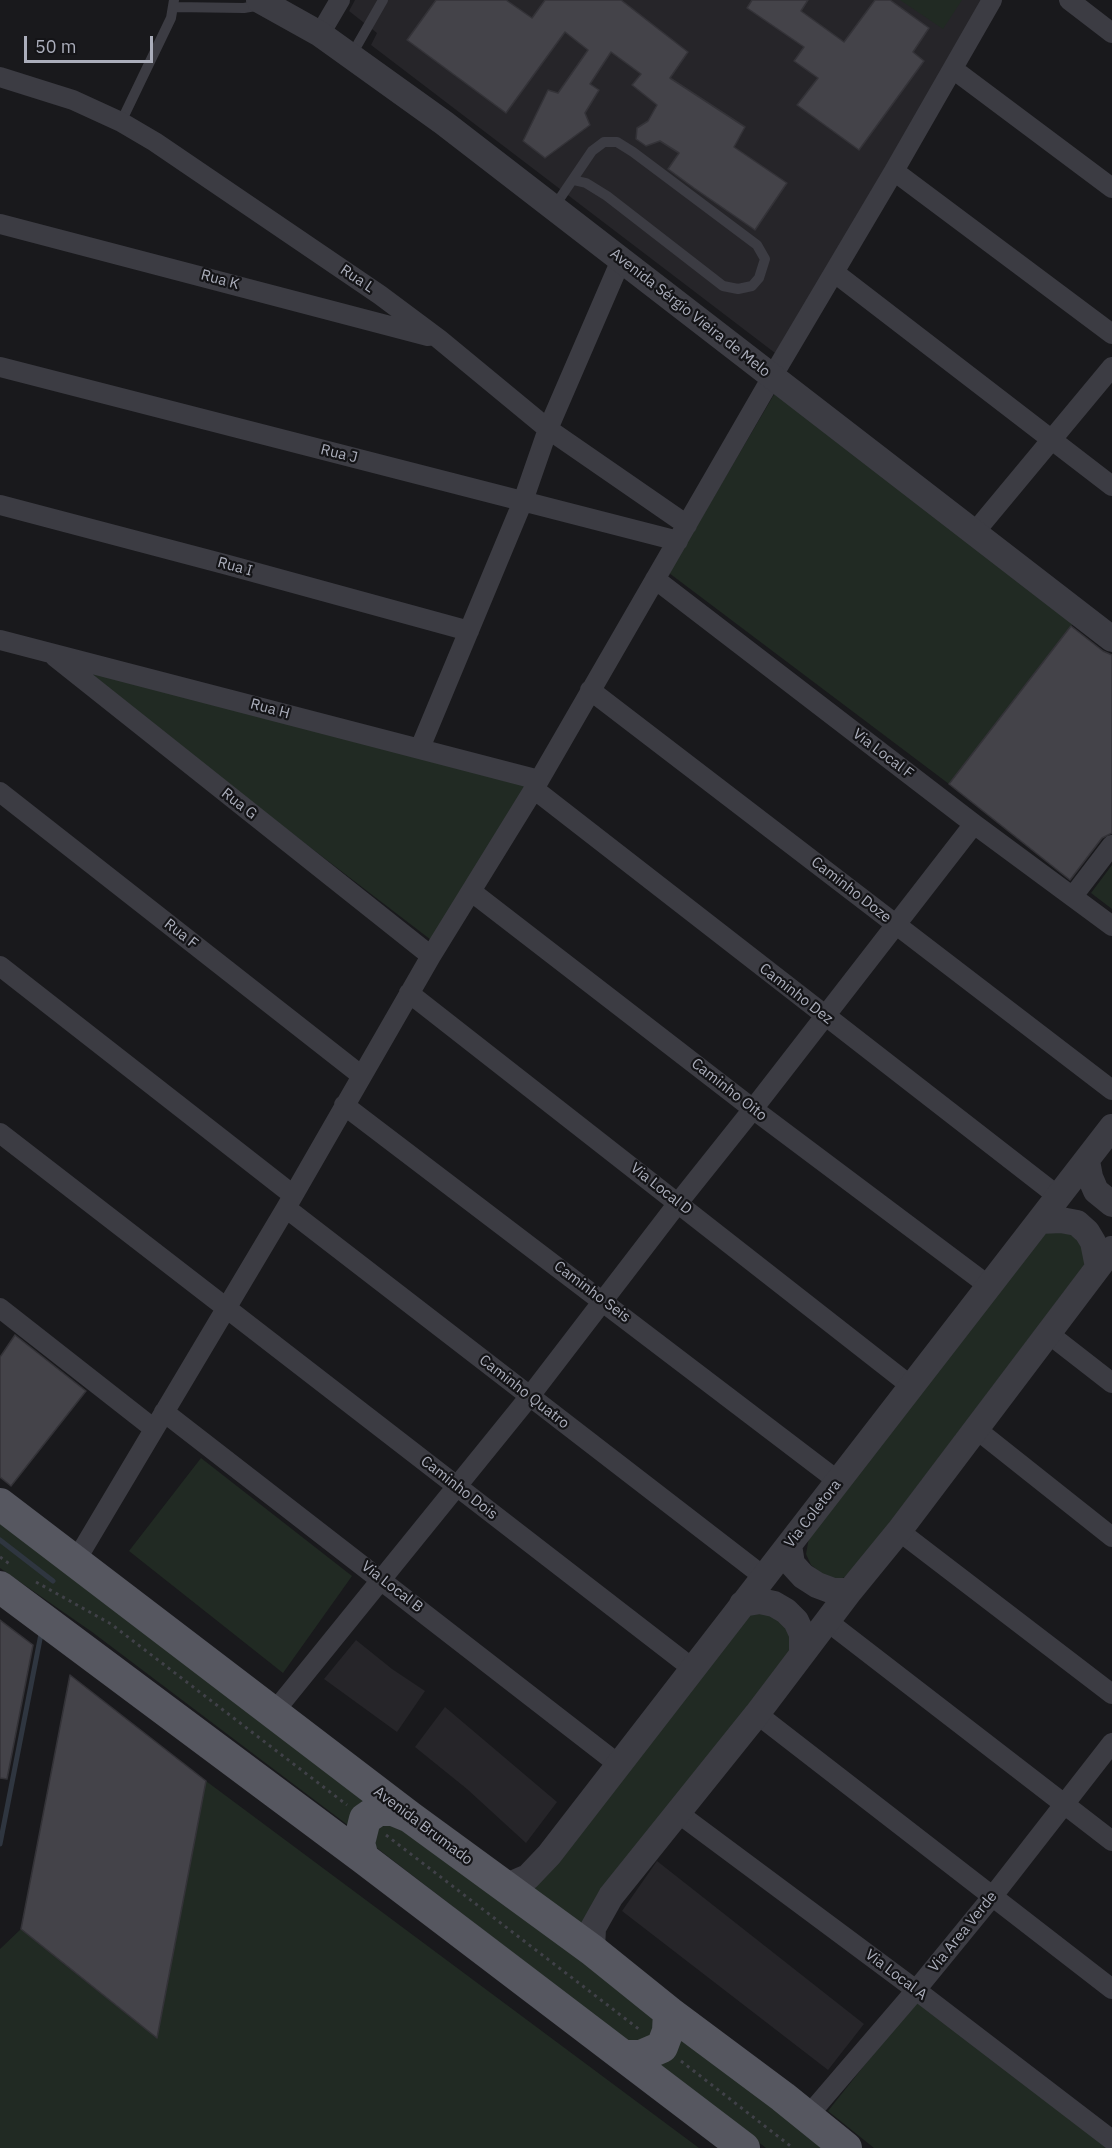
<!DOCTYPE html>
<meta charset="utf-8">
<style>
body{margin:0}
#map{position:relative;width:1112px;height:2148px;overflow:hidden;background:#19191c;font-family:"IBM Plex Sans",sans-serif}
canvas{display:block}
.scale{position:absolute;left:24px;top:36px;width:129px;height:27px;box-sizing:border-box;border:3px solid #abaebb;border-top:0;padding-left:8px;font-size:18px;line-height:21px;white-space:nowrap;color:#abaebb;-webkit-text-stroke:4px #141417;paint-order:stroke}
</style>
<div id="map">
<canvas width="1112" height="2148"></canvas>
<div class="scale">50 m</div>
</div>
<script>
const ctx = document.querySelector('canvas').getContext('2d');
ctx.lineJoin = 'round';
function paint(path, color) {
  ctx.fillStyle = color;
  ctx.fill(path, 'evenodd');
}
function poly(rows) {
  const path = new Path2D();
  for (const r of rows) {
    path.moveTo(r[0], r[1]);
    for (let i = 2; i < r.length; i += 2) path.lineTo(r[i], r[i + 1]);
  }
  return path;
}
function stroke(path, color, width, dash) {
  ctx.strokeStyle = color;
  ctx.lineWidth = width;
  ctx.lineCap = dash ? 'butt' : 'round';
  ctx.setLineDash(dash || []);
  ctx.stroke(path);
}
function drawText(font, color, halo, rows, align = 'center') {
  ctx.font = font + ' "IBM Plex Sans",sans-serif';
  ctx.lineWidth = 4.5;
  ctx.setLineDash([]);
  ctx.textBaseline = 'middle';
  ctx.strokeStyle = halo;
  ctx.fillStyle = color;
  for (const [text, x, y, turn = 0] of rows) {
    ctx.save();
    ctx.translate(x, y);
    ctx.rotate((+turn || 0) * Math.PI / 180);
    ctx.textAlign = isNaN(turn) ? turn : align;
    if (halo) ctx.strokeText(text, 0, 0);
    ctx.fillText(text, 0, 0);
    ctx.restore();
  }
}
paint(poly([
 [355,0,982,0,779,356,371,45,377,33,349,11],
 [356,1640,392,1669,425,1691,397,1732,324,1679],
 [445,1707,557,1802,526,1843,467,1789,415,1747],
 [657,1861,864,2024,828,2070,622,1911]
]), '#262529');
paint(poly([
 [900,0,962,0,943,29],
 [779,386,1076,617,1072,625,949,784,669,573],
 [71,664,532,782,435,943],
 [1112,865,1112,909,1091,893],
 [1067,1226,1091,1256,850,1575,835,1581,822,1574,811,1565,806,1554,810,1532,1040,1232],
 [201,1458,352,1576,283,1673,129,1551],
 [0,1511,377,1796,349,1826,92,1632,0,1568],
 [760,1611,787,1622,796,1649,589,1936,521,1884,746,1613],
 [206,1781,699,2148,0,2148,0,1949,21,1929,157,2038],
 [386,1815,648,1998,660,2032,637,2045,625,2039,373,1845,371,1823],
 [918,1998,1112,2148,874,2148,828,2111],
 [681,2037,836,2148,766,2148,653,2061]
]), '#212a23');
stroke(poly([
 [0,1540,53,1581],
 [0,1844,41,1634]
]), '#2f3640', 5);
const building = poly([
 [436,0,506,0,532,18,545,0,621,0,688,52,670,78,745,127,734,147,787,183,755,230,694,188,668,169,679,153,660,141,646,146,636,139,637,128,648,121,657,105,632,85,641,74,611,52,590,84,599,90,585,113,590,125,545,158,523,141,548,90,558,93,588,50,565,32,506,113,407,40,436,0],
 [752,0,808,0,801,11,844,42,875,0,890,0,929,28,913,52,924,61,859,150,797,105,818,78,794,61,804,47,747,8,752,0],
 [1071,626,1103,651,1112,655,1112,833,1102,838,1070,880,949,784,1071,626],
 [15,1335,86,1391,11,1486,0,1477,0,1357,15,1335],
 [0,1620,33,1645,7,1779,0,1778,0,1620],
 [70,1675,206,1781,157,2038,21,1929,70,1675]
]);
paint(building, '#444349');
stroke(building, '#343338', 1.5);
stroke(poly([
 [0,1557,11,1565],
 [36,1582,111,1624,347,1805],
 [386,1835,640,2030],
 [681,2061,793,2148]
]), '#404148', 3, [3, 4.5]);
stroke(poly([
 [174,7,244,8,261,5],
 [351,56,383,0],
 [121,122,171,18,174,0],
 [554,207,592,151,604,142,617,142,633,152,757,245,765,259,759,278,752,286,738,289,723,286,607,196,586,183,573,180]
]), '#3c3c43', 10);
stroke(poly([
 [1069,0,1112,33],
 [320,34,340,0],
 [953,69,1112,188],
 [0,77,73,100,121,122,155,142,380,295,439,339,548,429,687,525],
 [894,171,1112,334],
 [0,224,428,336],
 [835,273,1112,486],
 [0,367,678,541],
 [0,505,228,565,469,631],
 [974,533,1112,367],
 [655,579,974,824,1112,926],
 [0,640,539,780],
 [55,657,431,956],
 [590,690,1112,1090],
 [420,748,523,501,548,429,621,260],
 [534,789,1059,1197],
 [0,792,362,1076],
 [472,892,753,1109,989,1286],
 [1073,896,1112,845],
 [0,966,293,1195],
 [409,993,911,1386],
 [344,1105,838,1481],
 [0,1133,692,1668],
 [286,1208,763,1576],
 [0,1308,153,1428],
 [1049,1334,1112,1383],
 [164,1412,618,1764],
 [976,1429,1112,1537],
 [899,1531,1112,1694],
 [75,1562,286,1208,431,956,534,789,772,377,894,171,992,0],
 [827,1621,1112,1841],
 [274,1712,530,1396,678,1203,753,1109,974,824],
 [757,1714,1112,1989],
 [678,1813,916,1990,1112,2140],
 [807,2117,916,1990,992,1897,1112,1743]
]), '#3c3c43', 20);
stroke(poly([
 [259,0,320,34,444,123,1112,639],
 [1087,1161,1090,1177,1096,1191,1112,1204],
 [1040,1221,1061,1220,1077,1223,1087,1232,1093,1242,1098,1267],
 [789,1545,792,1564,803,1576,817,1585,833,1591,850,1591],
 [742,1604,760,1601,774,1604,786,1611,796,1621,802,1634,802,1654],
 [502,1885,514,1883,528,1877,549,1855,1112,1127],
 [592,1950,593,1928,611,1896,757,1714,850,1591,899,1531,1112,1249]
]), '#3c3c43', 26);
stroke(poly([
 [0,1504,410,1817,592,1950,669,2012,783,2097,846,2148],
 [0,1587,363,1858,744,2148],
 [363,1858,359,1843,365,1819,378,1810,393,1810,410,1817],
 [624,2056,641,2056,662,2047,668,2031,669,2012]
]), '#565760', 32);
drawText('15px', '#abaebb', '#141417', [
 ["Rua L",357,279,34],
 ["Rua K",220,280,15],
 ["Avenida Sérgio Vieira de Melo",690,313,38],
 ["Rua J",339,454,14],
 ["Rua I",235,567,15],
 ["Rua H",270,709,15],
 ["Via Local F",883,754,37],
 ["Rua G",239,804,38],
 ["Caminho Doze",851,890,38],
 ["Rua F",181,934,38],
 ["Caminho Dez",796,994,38],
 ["Caminho Oito",729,1090,38],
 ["Via Local D",661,1189,38],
 ["Caminho Seis",592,1292,37],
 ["Caminho Quatro",524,1392,38],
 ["Caminho Dois",459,1488,38],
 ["Via Coletora",813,1514,-52],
 ["Via Local B",392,1587,38],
 ["Avenida Brumado",423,1826,37],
 ["Via Area Verde",963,1932,-51],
 ["Via Local A",896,1975,37]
]);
</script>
